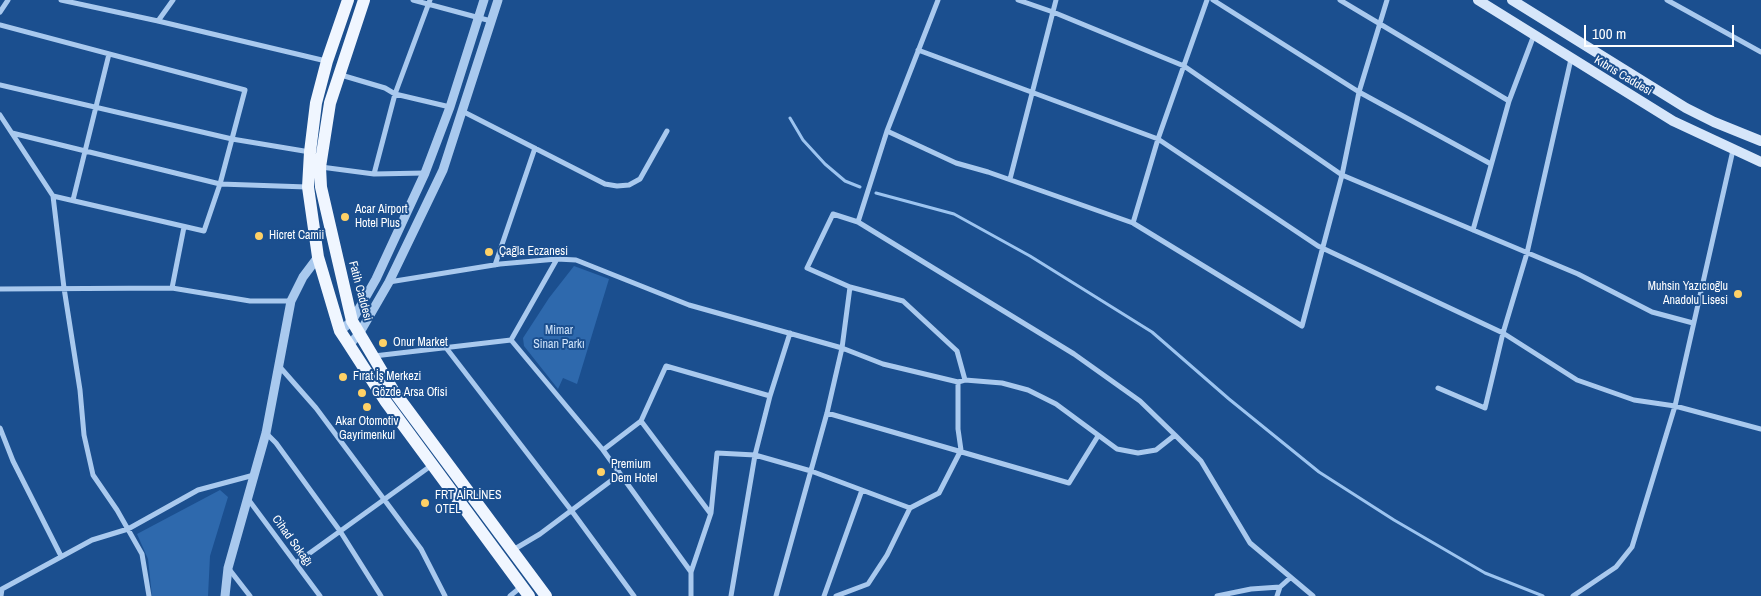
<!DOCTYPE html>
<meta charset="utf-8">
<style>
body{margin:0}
#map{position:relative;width:1761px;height:596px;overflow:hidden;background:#1b4f8f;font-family:"Archivo Narrow",sans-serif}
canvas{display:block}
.scale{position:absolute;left:1584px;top:25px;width:150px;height:22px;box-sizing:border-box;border:2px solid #fff;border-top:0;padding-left:6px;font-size:15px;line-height:18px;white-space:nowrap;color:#fff;-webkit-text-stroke:4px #1b4f8f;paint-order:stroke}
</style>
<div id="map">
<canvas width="1761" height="596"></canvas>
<div class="scale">100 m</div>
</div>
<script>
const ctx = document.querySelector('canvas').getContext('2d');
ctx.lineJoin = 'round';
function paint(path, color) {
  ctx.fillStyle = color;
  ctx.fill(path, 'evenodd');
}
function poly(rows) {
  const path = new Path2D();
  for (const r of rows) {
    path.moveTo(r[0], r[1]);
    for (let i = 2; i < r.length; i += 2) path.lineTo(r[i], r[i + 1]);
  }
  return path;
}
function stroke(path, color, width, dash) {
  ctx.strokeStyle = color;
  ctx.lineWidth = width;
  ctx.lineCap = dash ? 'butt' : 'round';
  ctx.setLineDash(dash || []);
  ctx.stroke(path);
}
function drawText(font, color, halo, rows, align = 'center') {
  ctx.font = font + ' "Archivo Narrow",sans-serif';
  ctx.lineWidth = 4;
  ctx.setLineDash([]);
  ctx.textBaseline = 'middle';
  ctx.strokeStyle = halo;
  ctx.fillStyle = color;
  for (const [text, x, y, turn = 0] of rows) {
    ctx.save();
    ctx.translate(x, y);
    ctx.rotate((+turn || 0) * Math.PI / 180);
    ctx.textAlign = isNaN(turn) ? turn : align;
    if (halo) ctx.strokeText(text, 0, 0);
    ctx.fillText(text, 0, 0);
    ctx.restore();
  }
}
paint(poly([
 [574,266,609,279,577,384,563,378,558,389,524,346,523,338,549,298],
 [220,490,228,497,210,556,208,596,152,596,148,559,137,534]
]), '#2e69ad');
stroke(poly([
 [790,118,803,140,825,164,845,181,860,187],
 [876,193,954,214,1030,256,1152,332,1229,399,1319,472,1394,520,1485,573,1543,596]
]), '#9cc4f0', 3);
stroke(poly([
 [61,0,158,21,326,61],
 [413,0,491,21],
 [1018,0,1053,12,1184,66,1342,175,1578,274,1652,312,1693,323],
 [1213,0,1359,92,1491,164],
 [1340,0,1509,101],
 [1667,0,1761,52],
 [0,12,8,0],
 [158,21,173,0],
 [0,25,245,90,220,184,204,231,53,196],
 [918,50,1158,139,1318,246,1503,333,1577,380,1634,400,1675,406,1761,429],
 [341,75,385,88,395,94,450,107],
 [0,85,232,139,310,152],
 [462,111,605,184,617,186,629,185,640,179,667,131],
 [0,115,53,196,64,288,80,390,84,435,93,475,117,510,142,554,149,596],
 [887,131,956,163,988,172,1133,223,1302,326,1342,175,1359,92,1387,0],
 [12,133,220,184,307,187],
 [321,167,374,174,425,173],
 [374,174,395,94,430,0],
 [1010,179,1056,0],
 [73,200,109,54],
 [858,222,1074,354,1140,401,1175,435],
 [1133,223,1158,139,1207,0],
 [1473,230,1509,101,1534,35],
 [495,265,535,148],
 [389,282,500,264,557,259,576,260,689,305,842,348,883,364,958,382,965,380,1002,383,1028,390,1056,404,1117,449,1138,453,1156,450,1175,435,1201,461,1250,543,1313,596],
 [850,287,903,301,957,351,965,380],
 [172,288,184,227],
 [0,289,172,288,250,301,291,301],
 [511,340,557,259],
 [447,349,571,510,634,596],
 [374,356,511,340,603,450,691,572],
 [279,366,316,408,421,549,445,596],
 [1438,388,1485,408,1503,333,1527,253,1571,59],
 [827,413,1069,483,1098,436],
 [641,421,710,513],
 [0,428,13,461,61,556],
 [266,433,276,443,340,531,381,596],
 [603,450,641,421,666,366,770,396],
 [248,499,320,596],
 [513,550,540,534,620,474],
 [296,563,432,465],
 [229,569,250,596],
 [1,596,2,589,92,540,128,529,198,490,254,475],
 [510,596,521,587],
 [691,596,691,572,711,513,717,453,755,455,811,471,910,508],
 [731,596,755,455,770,396,790,333],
 [776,596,827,413,842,348,850,287,807,268,833,214,858,222,887,131,938,0],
 [824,596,862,490],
 [836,596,868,584,887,555,910,508,939,493,961,450,958,429,958,382],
 [1217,596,1251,589,1280,587,1290,578],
 [1277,596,1280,587],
 [1573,596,1616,567,1632,547,1675,406,1733,150]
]), '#a9c9ee', 5);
stroke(poly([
 [340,331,352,321,376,279,425,173,450,107,484,0],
 [349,345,359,334,389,282,443,170,498,0],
 [225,596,228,568,266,433,291,301,303,277,318,257]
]), '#a9c9ee', 9);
stroke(poly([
 [1478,0,1673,121,1761,162],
 [1512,0,1686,108,1714,122,1761,141]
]), '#d6e6fa', 10);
stroke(poly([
 [348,0,327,61,316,103,310,152,308,187,318,257,340,331,346,340,386,402,529,596],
 [364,0,330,103,320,167,321,187,352,321,393,390,546,596]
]), '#f0f6ff', 12);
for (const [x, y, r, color] of [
 [345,217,5,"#ffd166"],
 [259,236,5,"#ffd166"],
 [489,252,5,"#ffd166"],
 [1738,294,5,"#ffd166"],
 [383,343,5,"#ffd166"],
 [343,377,5,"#ffd166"],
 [362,393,5,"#ffd166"],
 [367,407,5,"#ffd166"],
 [601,472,5,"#ffd166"],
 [425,503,5,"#ffd166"]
]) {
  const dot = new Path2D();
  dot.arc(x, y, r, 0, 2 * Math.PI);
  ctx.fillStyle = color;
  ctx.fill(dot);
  stroke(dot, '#1b4f8f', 2);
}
drawText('12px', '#fff', '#1b4f8f', [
 ["Kıbrıs Caddesi",1623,76,31],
 ["Fatih Caddesi",360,291,75],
 ["Cihad Sokağı",292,541,54]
]);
drawText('12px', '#fff', '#1b4f8f', [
 ["Acar Airport",355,210],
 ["Hotel Plus",355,224],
 ["Hicret Camii",269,236],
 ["Çağla Eczanesi",499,252],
 ["Muhsin Yazıcıoğlu",1728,287,"right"],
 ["Anadolu Lisesi",1728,301,"right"],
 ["Onur Market",393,343],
 ["Fırat İş Merkezi",353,377],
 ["Gözde Arsa Ofisi",372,393],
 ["Akar Otomotiv",367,422,"center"],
 ["Gayrimenkul",367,436,"center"],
 ["Premium",611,465],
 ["Dem Hotel",611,479],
 ["FRT AİRLİNES",435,496],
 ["OTEL",435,510]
], 'left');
drawText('12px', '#cfe3fa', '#1b4f8f', [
 ["Mimar",559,331],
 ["Sinan Parkı",559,345]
]);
</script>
